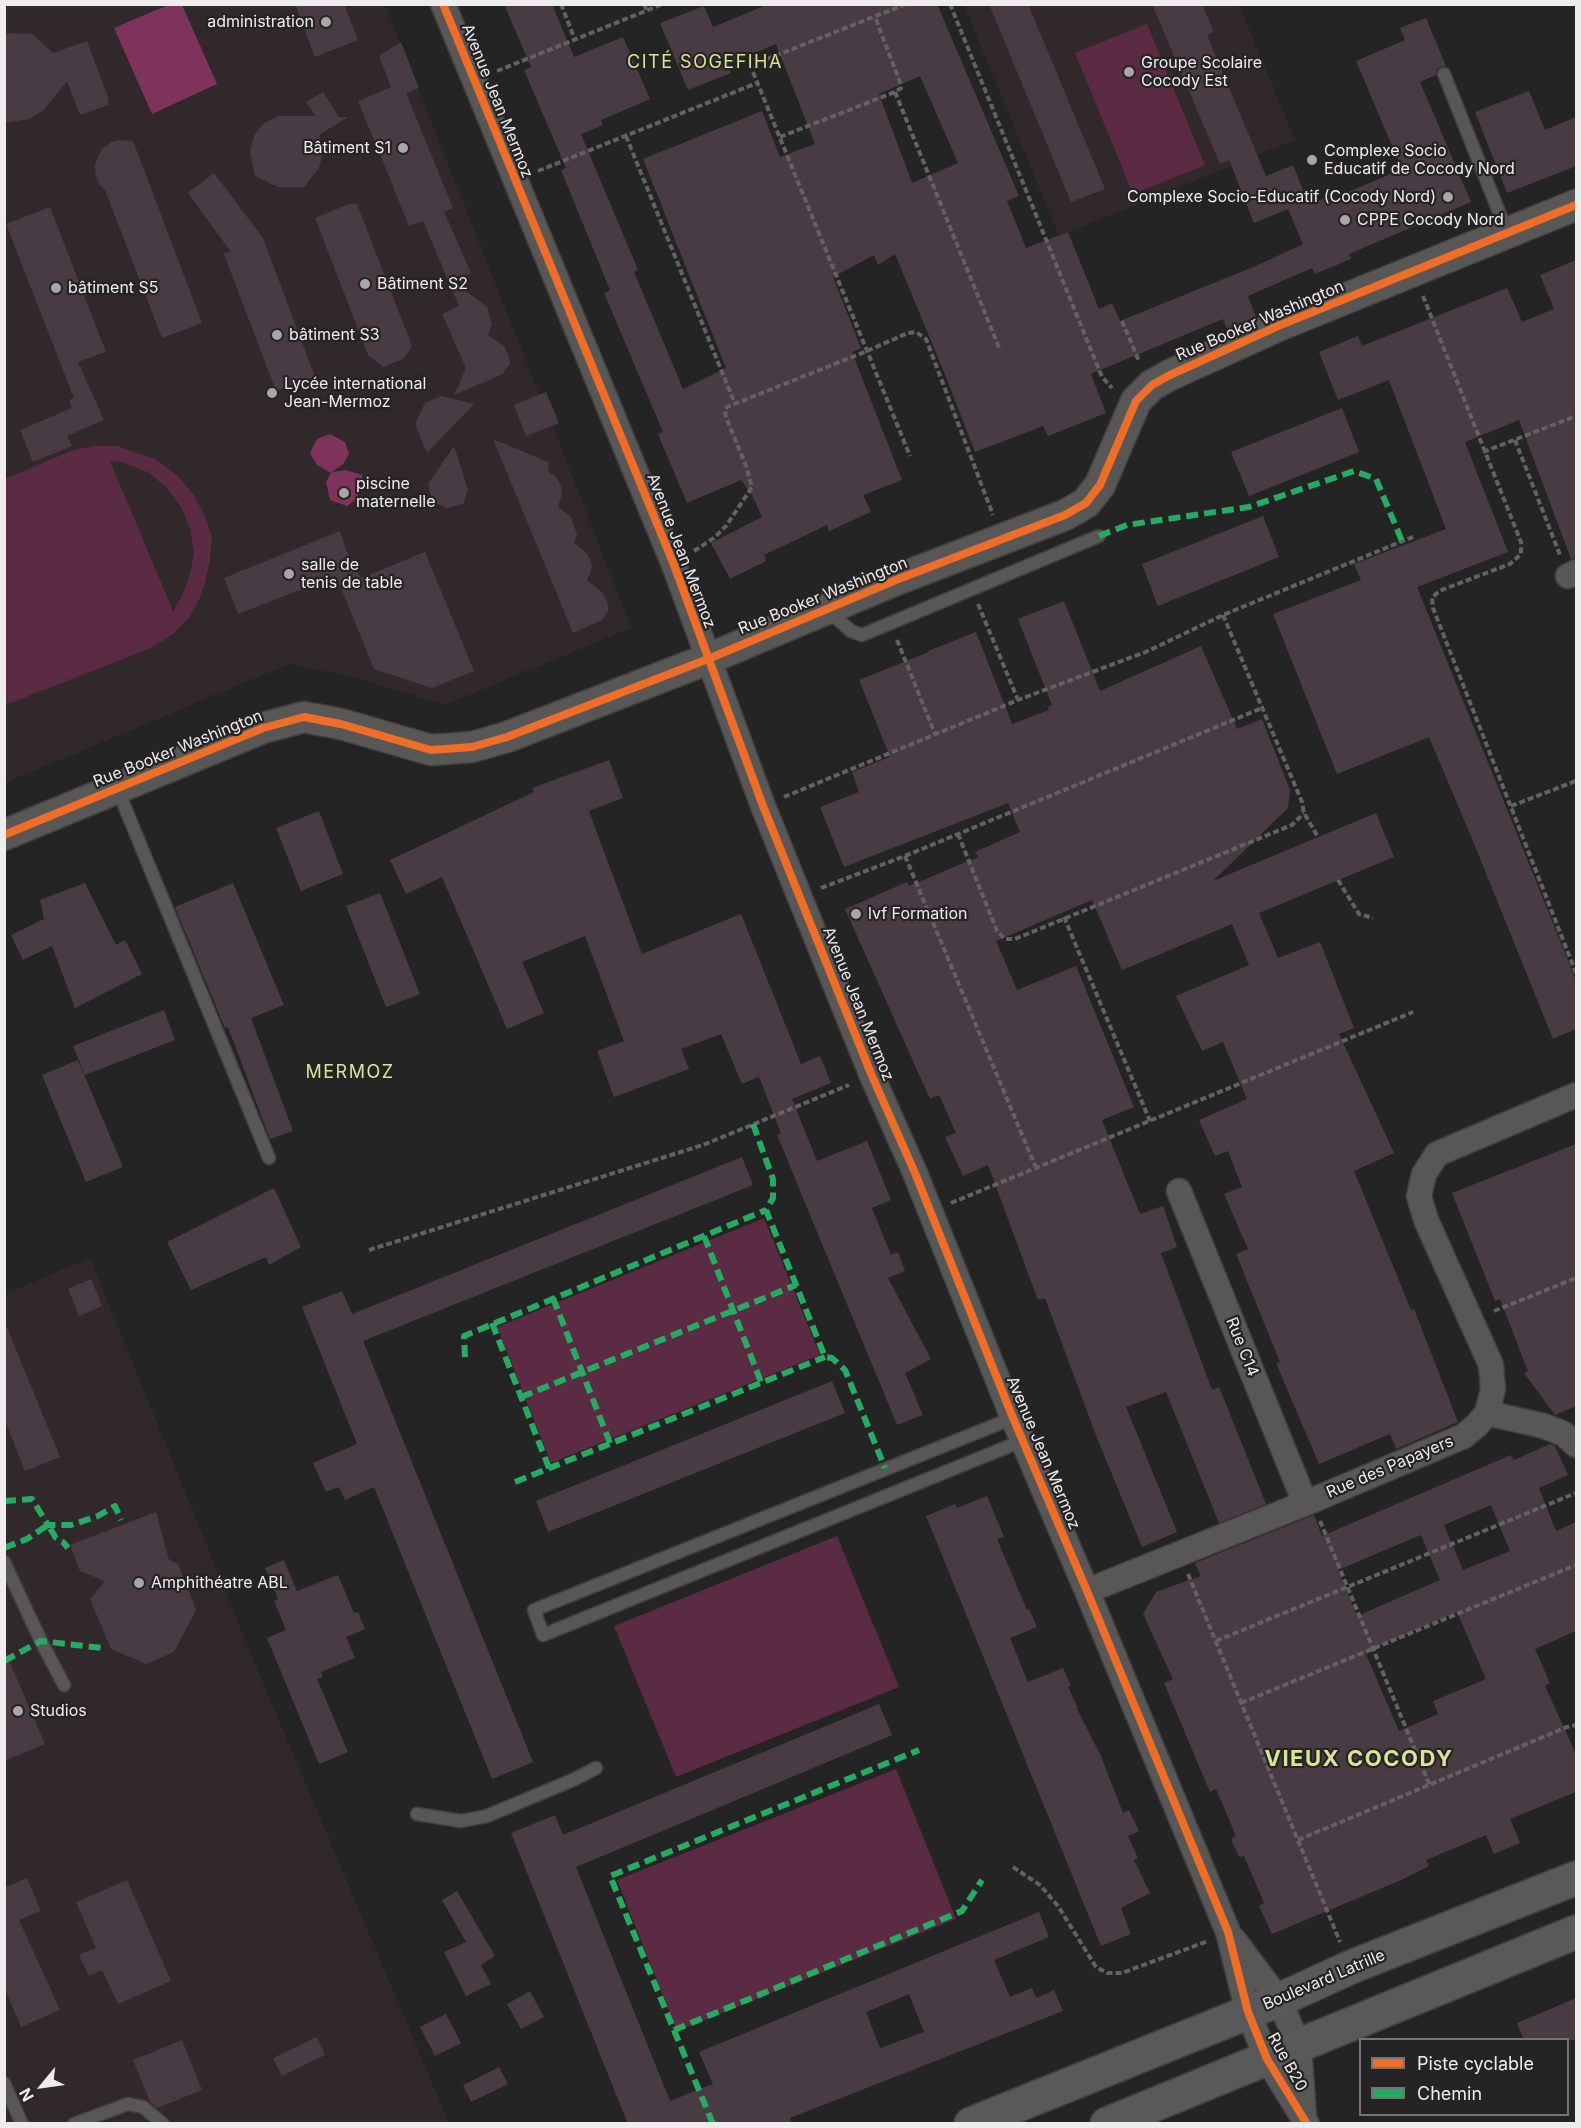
<!DOCTYPE html>
<meta charset="utf-8">
<style>
body{margin:0}
#map{position:relative;width:1581px;height:2128px;overflow:hidden;background:#252424;font-family:Inter,sans-serif}
canvas{display:block}
.frame{position:absolute;inset:0;border:6px solid #efeced;pointer-events:none}
.legend{position:absolute;left:1359px;top:2038px;width:210px;height:78px;box-sizing:border-box;background:#262324;border:2px solid #767374;margin:0;padding:8px 10px;list-style:none;font-size:18px;color:#efeced}
.legend li{display:flex;align-items:center;gap:12px;height:30px}
.legend b{width:30px;border:2px solid #767374}
.north{position:absolute;left:12px;top:2056px;width:60px;height:60px;-webkit-text-stroke:4px #262324;paint-order:stroke;rotate:241deg;font-size:16px;font-weight:700;line-height:24px;text-align:center;color:#efeced}
.north::after{content:'';display:block;margin:auto;width:21px;height:27px;background:#efeced;clip-path:polygon(50% 0,100% 100%,50% 72%,0 100%)}
</style>
<div id="map">
<canvas width="1581" height="2128"></canvas>
<div class="frame"></div>
<ul class="legend">
<li><b style="height:8px;background:#ee6e29"></b>Piste cyclable</li>
<li><b style="height:8px;background:#26ab63"></b>Chemin</li>
</ul>
<div class="north">N</div>
</div>
<script>
const ctx = document.querySelector('canvas').getContext('2d');
ctx.lineJoin = 'round';
function paint(path, color) {
  ctx.fillStyle = color;
  ctx.fill(path, 'evenodd');
}
function poly(rows) {
  const path = new Path2D();
  for (const r of rows) {
    path.moveTo(r[0], r[1]);
    for (let i = 2; i < r.length; i += 2) path.lineTo(r[i], r[i + 1]);
  }
  return path;
}
function stroke(path, color, width, dash) {
  ctx.strokeStyle = color;
  ctx.lineWidth = width;
  ctx.lineCap = dash ? 'butt' : 'round';
  ctx.setLineDash(dash || []);
  ctx.stroke(path);
}
function drawText(font, color, halo, rows, align = 'center') {
  ctx.font = font + ' Inter,sans-serif';
  ctx.lineWidth = 4.5;
  ctx.setLineDash([]);
  ctx.textBaseline = 'middle';
  ctx.strokeStyle = halo;
  ctx.fillStyle = color;
  for (const [text, x, y, turn = 0] of rows) {
    ctx.save();
    ctx.translate(x, y);
    ctx.rotate((+turn || 0) * Math.PI / 180);
    ctx.textAlign = isNaN(turn) ? turn : align;
    if (halo) ctx.strokeText(text, 0, 0);
    ctx.fillText(text, 0, 0);
    ctx.restore();
  }
}
paint(poly([
 [5,5,385,5,539,394,546,392,559,423,553,426,631,628,445,705,352,677,289,664,5,783],
 [964,5,1239,5,1295,140,1059,236],
 [90,1258,253,1659,449,2123,5,2124,5,1294]
]), '#31282c');
paint(poly([
 [1147,24,1205,165,1133,194,1075,53],
 [95,446,117,446,155,459,177,475,193,494,205,516,212,537,210,559,205,583,199,600,190,616,173,634,149,649,5,705,5,479,73,450],
 [110,461,123,462,149,473,166,487,181,507,190,528,194,553,190,574,182,596,173,611],
 [764,1218,820,1355,551,1463,497,1327],
 [837,1536,899,1687,676,1777,614,1626],
 [896,1769,956,1919,677,2031,617,1880]
]), '#5b2a43');
paint(poly([
 [168,5,182,5,217,84,152,114,114,28],
 [330,434,345,442,349,454,343,464,332,472,346,470,362,475,363,487,355,500,347,506,330,500,326,482,331,473,317,465,310,453,317,439]
]), '#7d335b');
paint(poly([
 [295,4,344,4,358,40,315,57],
 [504,4,552,4,574,57,623,37,650,99,601,120,603,125,581,134,638,270,634,272,683,389,726,368,643,159,762,111,780,157,815,144,776,44,728,64,731,73,688,90,660,23,704,6,713,27,769,4,937,4,1019,196,1007,201,1026,248,1068,232,1099,309,1112,303,1120,321,1258,265,1303,244,1288,209,1254,223,1229,160,1220,164,1152,4,1202,4,1214,32,1207,35,1266,176,1293,165,1309,205,1325,198,1327,201,1402,169,1356,61,1405,40,1400,28,1426,18,1446,66,1440,67,1437,69,1436,75,1420,82,1471,202,1349,254,1351,259,1315,274,1312,268,1248,296,1256,317,1227,330,1223,319,1091,374,1106,413,1048,436,1043,426,975,452,946,377,895,254,878,265,874,255,833,277,861,348,852,352,902,480,863,495,871,512,829,531,827,525,764,555,766,561,730,579,711,543,762,517,752,495,741,480,687,503,658,434,663,432,604,293,610,290,561,170,566,168,524,70,531,67],
 [920,76,958,163,912,183,879,94],
 [989,4,1028,4,1105,189,1071,202],
 [4,33,32,34,53,53,87,41,108,97,108,105,80,115,67,81,43,111,29,119,4,123],
 [401,42,419,88,406,93,453,208,444,212,471,273,453,281,487,307,492,324,488,335,504,346,509,356,510,363,503,374,454,395,466,368,442,314,459,306,423,221,409,226,393,187,395,186,393,186,358,101,391,87,379,56],
 [1529,91,1545,130,1576,117,1576,166,1507,193,1475,112],
 [323,92,339,117,348,117,319,135,323,152,319,168,304,187,278,187,255,176,250,151,254,136,264,123,279,116,316,116,306,102],
 [121,140,133,141,202,323,162,338,105,190,100,185,96,176,95,166,98,156,103,148,112,142],
 [214,173,263,238,315,377,276,391,224,254,231,252,188,193],
 [349,204,357,204,412,346,404,359,383,367,368,355,315,218],
 [50,207,106,352,78,362,104,420,67,436,72,446,33,462,20,430,72,408,69,400,74,398,6,224],
 [1576,260,1576,558,1571,559,1519,420,1465,442,1508,552,1417,587,1576,980,1576,1029,1553,1039,1473,841,1429,737,1337,774,1273,614,1361,580,1354,564,1446,529,1389,380,1338,400,1319,352,1358,336,1362,346,1507,288,1522,322,1554,309,1540,275],
 [546,392,559,423,526,436,514,405],
 [441,396,474,404,427,453,415,424,425,403],
 [1342,408,1359,452,1249,496,1231,452],
 [493,439,548,462,549,472,556,477,561,486,562,494,558,507,571,517,577,534,574,543,586,552,591,561,592,568,587,580,603,593,607,602,609,609,602,620,573,633],
 [454,446,468,490,463,504,447,508,433,502,428,484],
 [1263,516,1279,557,1158,606,1142,564],
 [340,531,346,550,361,578,425,552,474,671,432,688,374,669,336,576,238,614,224,578],
 [1064,601,1100,691,1201,646,1237,729,1262,719,1290,790,1288,808,1213,881,1376,813,1394,857,1259,913,1278,958,1320,942,1354,1028,1339,1034,1394,1153,1354,1171,1411,1310,1414,1309,1458,1422,1396,1449,1390,1434,1319,1464,1276,1363,1280,1362,1236,1254,1248,1249,1224,1194,1242,1187,1228,1151,1215,1156,1199,1120,1247,1099,1223,1042,1202,1051,1176,996,1249,965,1232,924,1122,970,1092,900,996,941,1017,990,1076,966,1134,1107,1102,1120,1140,1214,1163,1206,1177,1247,1161,1253,1212,1390,1219,1387,1266,1504,1219,1523,1166,1392,1126,1407,1177,1532,1142,1547,1097,1438,1045,1298,1038,1300,988,1165,963,1176,945,1137,956,1133,939,1095,930,1099,845,909,907,882,909,886,978,857,975,852,1020,832,1008,803,844,867,820,807,859,792,852,772,890,757,859,680,929,652,928,651,976,632,1012,724,1049,710,1048,707,1052,705,1018,619],
 [609,760,623,798,589,811,642,954,741,914,801,1064,820,1056,831,1083,792,1099,817,1161,867,1141,891,1200,872,1208,891,1255,898,1252,905,1271,888,1278,931,1359,905,1373,923,1415,897,1425,777,1135,781,1133,759,1077,742,1084,721,1034,681,1049,689,1069,614,1097,597,1051,624,1041,585,936,522,962,544,1013,507,1029,442,877,406,894,390,860,534,792,532,788],
 [319,811,343,874,301,891,276,828],
 [85,883,116,945,125,940,142,974,75,1008,52,946,23,960,11,935,44,919,40,900],
 [233,883,284,1005,251,1018,293,1131,270,1139,228,1027,225,1028,175,907],
 [380,893,420,994,386,1007,346,906],
 [164,1010,175,1040,85,1075,73,1046],
 [78,1060,123,1167,86,1182,42,1075],
 [1576,1144,1576,1406,1555,1415,1524,1373,1528,1371,1500,1299,1495,1301,1452,1193],
 [742,1157,753,1185,363,1341,533,1762,492,1779,374,1487,345,1500,339,1487,326,1492,313,1463,357,1444,302,1307,342,1291,352,1314],
 [274,1188,301,1247,269,1265,266,1257,191,1290,167,1242],
 [91,1279,102,1306,79,1316,68,1289],
 [4,1320,60,1457,25,1471,4,1418],
 [832,1381,845,1413,548,1532,536,1501],
 [1550,1444,1555,1446,1568,1475,1539,1488,1556,1531,1576,1522,1576,1631,1535,1649,1550,1683,1545,1686,1576,1754,1576,1792,1510,1819,1520,1843,1494,1854,1486,1835,1426,1860,1429,1866,1399,1881,1272,1934,1259,1906,1264,1903,1244,1856,1239,1857,1231,1839,1236,1836,1216,1789,1210,1792,1164,1683,1173,1679,1143,1614,1156,1592,1201,1576,1195,1563,1314,1515,1322,1536,1511,1455,1514,1460],
 [1491,1505,1510,1551,1463,1570,1444,1525],
 [1421,1535,1440,1580,1357,1616,1338,1570],
 [1457,1612,1486,1679,1433,1701,1438,1714,1399,1731,1365,1652],
 [987,1496,1004,1537,997,1539,1027,1610,1029,1609,1037,1627,1010,1638,1028,1682,1063,1668,1071,1686,1068,1687,1078,1708,1077,1709,1101,1756,1123,1813,1129,1810,1139,1831,1128,1836,1138,1858,1134,1860,1150,1893,1121,1908,1131,1934,1101,1946,926,1516,955,1504,957,1508],
 [156,1512,169,1560,178,1564,196,1610,174,1652,146,1664,111,1649,90,1599,105,1581,80,1571,70,1545],
 [284,1560,297,1591,338,1575,354,1613,358,1612,365,1629,346,1637,355,1658,321,1672,323,1677,317,1679,348,1752,319,1764,267,1638,286,1630,274,1601,278,1599,265,1568],
 [4,1649,45,1744,4,1761],
 [879,1704,892,1735,576,1867,670,2101,713,2084,699,2052,1039,1912,1049,1937,994,1960,1010,1997,1032,1988,1036,1998,1054,1990,1063,2011,790,2118,792,2124,628,2124,511,1833,555,1815,563,1835],
 [909,1994,924,2032,880,2048,866,2012],
 [27,1878,41,1911,19,1920,60,2010,21,2027,4,1987,4,1888],
 [127,1880,171,1981,118,2004,102,1970,89,1976,79,1955,96,1948,76,1902],
 [457,1891,495,1956,481,1965,491,1984,466,1996,444,1952,466,1942,442,1900],
 [530,1991,544,2017,521,2029,507,2004],
 [1576,1998,1576,2040,1524,2040,1517,2023],
 [446,2014,461,2043,435,2056,420,2027],
 [317,2037,325,2055,282,2076,273,2058],
 [182,2040,202,2090,157,2108,150,2102,133,2060],
 [499,2067,508,2084,471,2102,463,2085]
]), '#493b43');
const service = poly([
 [1444,74,1507,232],
 [827,610,851,631,862,635,1099,536],
 [117,788,269,1158],
 [1013,1418,534,1610,543,1635,1022,1441],
 [4,1562,41,1641,64,1685],
 [417,1814,461,1821,487,1816,575,1779,596,1768],
 [4,2083,22,2124],
 [74,2124,128,2104,143,2107,163,2124]
]);
const minor = poly([
 [443,4,674,565,763,806,872,1076,915,1173,1013,1418,1087,1591,1228,1932,1248,2012,1267,2059,1307,2124],
 [1568,576,1576,572],
 [1179,1191,1305,1503],
 [1487,1413,1544,1426,1564,1434,1576,1445],
 [1087,1591,1311,1501,1464,1436,1477,1425,1487,1413,1493,1389,1491,1365,1426,1220,1419,1196,1424,1174,1437,1154,1576,1095],
 [1234,1940,1279,2000,1299,2046,1304,2116]
]);
const tertiary = poly([
 [4,835,263,728,304,717,341,724,431,750,472,747,507,737,708,659,896,580,1065,515,1086,503,1100,485,1136,401,1152,385,1170,375,1278,326,1576,205]
]);
const secondary = poly([
 [971,2124,1279,2000,1351,1967,1576,1878],
 [1107,2124,1576,1932]
]);
stroke(service, '#414040', 15);
stroke(minor, '#414040', 27);
stroke(tertiary, '#414040', 33);
stroke(secondary, '#414040', 36);
stroke(poly([
 [561,4,575,40],
 [644,4,647,11],
 [906,4,757,63,753,67,753,72,910,456],
 [950,4,1102,377,1112,388],
 [497,71,663,4],
 [895,92,1000,350],
 [626,136,735,404],
 [780,137,895,92,901,88,900,82,875,17],
 [538,171,757,83],
 [1423,296,1521,542,1521,554,1510,564,1439,591,1432,598,1433,608,1576,973],
 [1122,321,1139,361],
 [1515,440,1560,555],
 [1483,452,1576,416],
 [694,551,714,538,726,526,752,487,746,466,726,417,725,411,727,407,867,351,908,333,916,332,926,339,993,515],
 [978,604,1018,700],
 [1223,615,1302,802,1304,813,1318,837],
 [897,640,935,734],
 [784,797,1018,700,1148,651,1223,615,1415,536],
 [1511,806,1576,781],
 [958,834,997,931,1005,939,1015,939,1292,825,1304,813],
 [905,856,1036,1168],
 [1338,880,1359,914,1373,918],
 [821,888,905,856,1262,708],
 [1064,917,1150,1121],
 [951,1203,1413,1012],
 [369,1250,703,1145,849,1085],
 [1494,1311,1576,1278],
 [1320,1521,1430,1786],
 [1188,1574,1340,1942],
 [1216,1641,1576,1493],
 [1241,1703,1576,1565],
 [1298,1840,1567,1727,1576,1725],
 [1013,1867,1040,1885,1058,1906,1096,1967,1107,1973,1122,1973,1208,1941]
]), '#626262', 4, [6, 3]);
stroke(service, '#585756', 12);
stroke(minor, '#585756', 24);
stroke(tertiary, '#585756', 30);
stroke(secondary, '#595959', 33);
stroke(poly([
 [1099,536,1127,525,1249,507,1354,471,1376,479,1402,541],
 [753,1124,773,1179,773,1198,766,1210,825,1357,832,1358,845,1370,885,1468],
 [704,1236,761,1382],
 [553,1298,610,1443],
 [492,1323,549,1468],
 [465,1357,464,1336,766,1210],
 [521,1397,796,1285],
 [515,1482,825,1357],
 [4,1501,32,1499,48,1525,71,1525,98,1516,115,1506,121,1520],
 [4,1548,27,1539,48,1525,56,1538,63,1542,68,1548],
 [4,1661,41,1641,102,1648],
 [674,2030,962,1911,982,1880],
 [713,2124,610,1876,919,1750]
]), '#26ab63', 6, [12, 6]);
stroke(poly([
 [443,4,674,565,763,806,872,1076,915,1173,1013,1418,1087,1591,1228,1932,1248,2012,1267,2059,1307,2124],
 [4,835,263,728,304,717,341,724,431,750,472,747,507,737,708,659,896,580,1065,515,1086,503,1100,485,1136,401,1152,385,1170,375,1278,326,1576,205]
]), '#ee6e29', 8);
for (const [x, y, r, color] of [
 [326,22,6,"#a8a6a7"],
 [1129,72,6,"#a8a6a7"],
 [403,148,6,"#a8a6a7"],
 [1312,160,6,"#a8a6a7"],
 [1448,197,6,"#a8a6a7"],
 [1345,220,6,"#a8a6a7"],
 [365,284,6,"#a8a6a7"],
 [56,288,6,"#a8a6a7"],
 [277,335,6,"#a8a6a7"],
 [272,393,6,"#a8a6a7"],
 [344,493,6,"#a8a6a7"],
 [289,574,6,"#a8a6a7"],
 [856,914,6,"#a8a6a7"],
 [139,1583,6,"#a8a6a7"],
 [18,1711,6,"#a8a6a7"]
]) {
  const dot = new Path2D();
  dot.arc(x, y, r, 0, 2 * Math.PI);
  ctx.fillStyle = color;
  ctx.fill(dot);
  stroke(dot, '#262324', 2);
}
drawText('16px', '#efeced', '#262324', [
 ["administration",314,22,"right"],
 ["Groupe Scolaire",1141,63],
 ["Cocody Est",1141,81],
 ["Bâtiment S1",391,148,"right"],
 ["Complexe Socio",1324,151],
 ["Educatif de Cocody Nord",1324,169],
 ["Complexe Socio-Educatif (Cocody Nord)",1436,197,"right"],
 ["CPPE Cocody Nord",1357,220],
 ["Bâtiment S2",377,284],
 ["bâtiment S5",68,288],
 ["bâtiment S3",289,335],
 ["Lycée international",284,384],
 ["Jean-Mermoz",284,402],
 ["piscine",356,484],
 ["maternelle",356,502],
 ["salle de",301,565],
 ["tenis de table",301,583],
 ["lvf Formation",868,914],
 ["Amphithéatre ABL",151,1583],
 ["Studios",30,1711]
], 'left');
drawText('16px', '#efeced', '#262324', [
 ["Avenue Jean Mermoz",497,101,68],
 ["Rue Booker Washington",1260,321,-23],
 ["Avenue Jean Mermoz",681,551,69],
 ["Rue Booker Washington",823,596,-22],
 ["Rue Booker Washington",178,749,-22],
 ["Avenue Jean Mermoz",858,1004,68],
 ["Rue C14",1242,1347,68],
 ["Avenue Jean Mermoz",1043,1453,67],
 ["Rue des Papayers",1390,1467,-23],
 ["Boulevard Latrille",1324,1980,-23],
 ["Rue B20",1287,2062,61]
]);
ctx.letterSpacing = '1.5px';
drawText('18px', '#dae497', '#262324', [
 ["CITÉ SOGEFIHA",705,63],
 ["MERMOZ",350,1073]
]);
ctx.letterSpacing = '0px';
ctx.letterSpacing = '1.5px';
drawText('bold 22px', '#dae497', '#262324', [
 ["VIEUX COCODY",1359,1759]
]);
ctx.letterSpacing = '0px';
</script>
